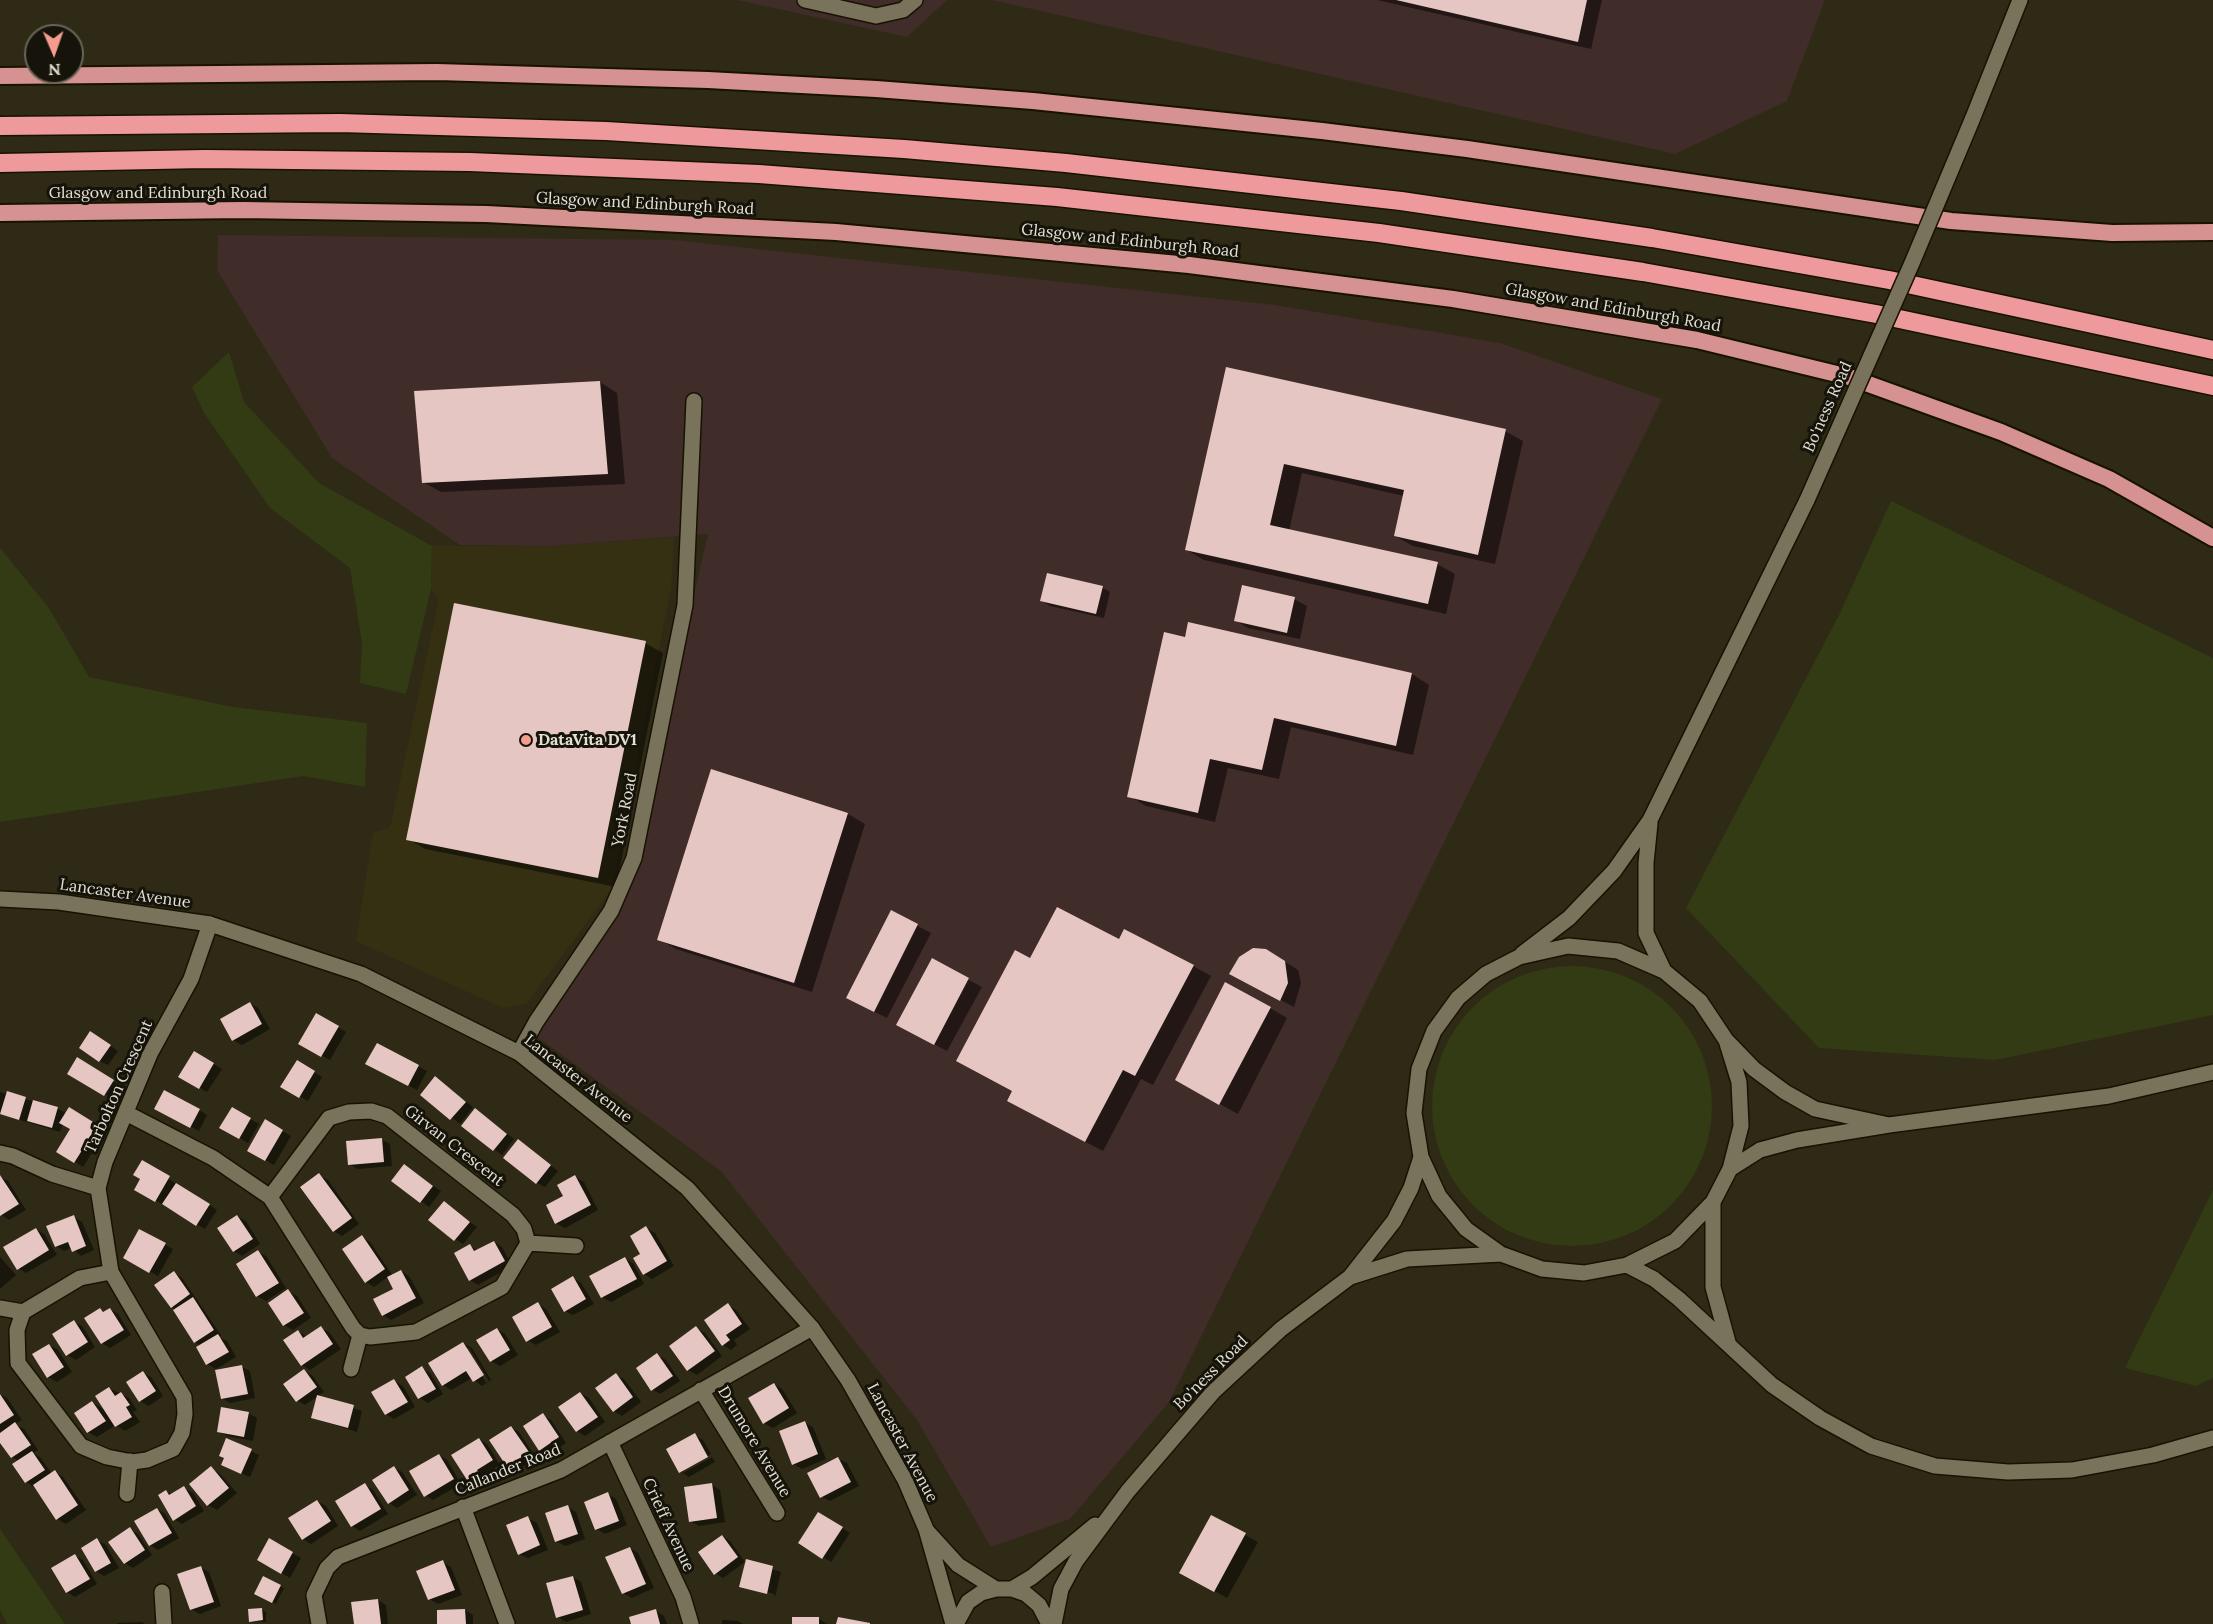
<!DOCTYPE html>
<style>
body{margin:0}
#map{position:relative;width:2213px;height:1624px;overflow:hidden;background:#2f2a15;font-family:Lora,serif}
canvas{display:block}
.north{position:absolute;left:24px;top:24px;width:60px;height:60px;box-sizing:border-box;background:#15130a;border:2px solid #67655a;border-radius:50%;rotate:178deg;font-size:16px;font-weight:700;line-height:24px;text-align:center;color:#e3e0d3}
.north::after{content:'';display:block;margin:auto;width:21px;height:27px;background:#f59d8d;clip-path:polygon(50% 0,100% 100%,50% 72%,0 100%)}
</style>
<div id="map">
<canvas width="2213" height="1624"></canvas>
<div class="north">N</div>
</div>
<script>
const ctx = document.querySelector('canvas').getContext('2d');
ctx.lineJoin = 'round';
function paint(path, color) {
  ctx.fillStyle = color;
  ctx.fill(path, 'evenodd');
}
function poly(rows) {
  const path = new Path2D();
  for (const r of rows) {
    if (r.length === 3) {
      path.moveTo(r[0] + r[2], r[1]);
      path.arc(r[0], r[1], r[2], 0, 2 * Math.PI);
      continue;
    }
    path.moveTo(r[0], r[1]);
    for (let i = 2; i < r.length; i += 2) path.lineTo(r[i], r[i + 1]);
  }
  return path;
}
function stroke(path, color, width, dash) {
  ctx.strokeStyle = color;
  ctx.lineWidth = width;
  ctx.lineCap = dash ? 'butt' : 'round';
  ctx.setLineDash(dash || []);
  ctx.stroke(path);
}
function drawText(font, color, halo, rows, align = 'center') {
  ctx.font = font + ' Lora,serif';
  ctx.lineWidth = 6;
  ctx.setLineDash([]);
  ctx.textBaseline = 'middle';
  ctx.strokeStyle = halo;
  ctx.fillStyle = color;
  for (const [text, x, y, turn = 0] of rows) {
    ctx.save();
    ctx.translate(x, y);
    ctx.rotate((+turn || 0) * Math.PI / 180);
    ctx.textAlign = isNaN(turn) ? turn : align;
    if (halo) ctx.strokeText(text, 0, 0);
    ctx.fillText(text, 0, 0);
    ctx.restore();
  }
}
paint(poly([
 [674,537,671,588,612,888,527,1003,503,1008,356,941,373,833,390,828,439,599,431,589,432,546,551,546]
]), '#363013');
paint(poly([
 [737,0,947,0,907,37],
 [992,0,1825,0,1787,101,1675,154],
 [218,235,674,240,1275,305,1500,343,1662,399,1169,1402,1070,1519,991,1547,917,1420,721,1171,536,1036,626,886,708,534,551,546,460,545,332,458,217,270]
]), '#402c29');
paint(poly([
 [229,352,244,402,319,483,432,546,431,589,406,694,360,683,362,643,350,568,270,508,204,413,192,387],
 [1891,501,2213,658,2213,1015,1995,1060,1819,1048,1686,908,1839,615],
 [0,548,49,608,89,677,233,707,367,723,365,787,303,776,0,822],
 [1572,1106,140],
 [2213,1190,2213,1378,2196,1386,2125,1368],
 [0,1529,65,1624,7,1624,0,1610]
]), '#323b14');
paint(poly([
 [1377,0,1602,0,1591,49],
 [1227,368,1505,431,1523,441,1495,564,1413,546,1395,536,1404,496,1302,473,1289,531,1437,564,1455,574,1446,614,1204,560,1187,550],
 [600,382,617,393,625,484,441,492,423,482],
 [1102,587,1110,592,1104,618,1050,606,1042,601],
 [1294,599,1307,606,1300,639,1248,628,1235,620],
 [1189,624,1412,674,1429,685,1413,755,1291,727,1279,779,1228,768,1215,822,1146,806,1129,796],
 [645,643,663,653,616,887,425,849,408,839],
 [848,814,865,824,812,992,676,949,658,939],
 [891,912,931,933,887,1018,861,1005],
 [1119,941,1193,966,1211,976,1153,1085,1141,1079,1103,1151,1026,1111,1014,1091,1030,960],
 [1266,950,1298,970,1301,983,1294,1007,1244,981],
 [932,960,982,987,947,1051,911,1032],
 [250,1003,258,1008,270,1029,242,1045,233,1040],
 [1270,1008,1287,1018,1238,1114,1194,1090],
 [317,1015,346,1032,330,1060,300,1043],
 [99,1038,118,1051,108,1065,100,1061],
 [377,1045,427,1071,417,1090,376,1068],
 [195,1053,222,1069,207,1092,180,1076],
 [77,1059,121,1086,113,1099,69,1073],
 [297,1062,322,1077,308,1101,282,1086],
 [435,1078,473,1107,460,1124,422,1095],
 [0,1092,57,1108,67,1114,70,1109,106,1131,83,1167,58,1151,72,1129,63,1123,60,1132,0,1114],
 [232,1109,259,1124,248,1143,221,1127],
 [199,1110,207,1115,199,1131,164,1113],
 [483,1115,514,1139,502,1155,463,1126],
 [265,1121,291,1136,274,1165,249,1150],
 [382,1140,390,1144,392,1166,358,1169,349,1164],
 [526,1146,558,1171,545,1187,537,1183],
 [142,1162,217,1210,205,1229,136,1189,142,1178],
 [404,1166,441,1191,429,1207,393,1181],
 [319,1175,328,1180,359,1224,342,1236,334,1231],
 [0,1177,8,1181,26,1210,9,1220,0,1214],
 [575,1177,584,1182,598,1210,565,1228,556,1223,565,1197],
 [444,1203,477,1227,463,1244,455,1239],
 [237,1216,246,1221,260,1244,242,1256,234,1251],
 [74,1217,82,1222,94,1250,81,1256,72,1248,64,1251,56,1246],
 [646,1228,655,1233,674,1266,652,1279,644,1274,643,1254],
 [36,1229,44,1234,57,1255,26,1273,18,1268],
 [139,1231,173,1249,158,1276,125,1258],
 [362,1237,370,1242,393,1276,401,1271,409,1276,424,1303,391,1320,383,1315,395,1289,388,1277,374,1287,366,1282],
 [494,1242,502,1247,512,1266,478,1285,470,1280,470,1246,479,1251],
 [258,1252,266,1256,286,1288,266,1301,257,1296],
 [0,1257,16,1275,1,1288,0,1288],
 [625,1259,633,1263,644,1284,611,1302,602,1297,591,1277],
 [174,1273,182,1278,221,1335,219,1337,227,1341,236,1357,216,1369,207,1364,201,1346,195,1342,176,1310,172,1307],
 [573,1278,581,1283,594,1304,573,1315,565,1311],
 [288,1291,297,1296,311,1318,293,1330,284,1325,270,1303],
 [538,1304,546,1309,560,1332,536,1345,527,1340],
 [728,1305,736,1310,750,1329,734,1340,737,1345,731,1350,723,1345],
 [100,1309,105,1312,110,1309,118,1314,131,1335,110,1348,102,1343],
 [74,1322,82,1326,95,1347,76,1360,67,1355],
 [321,1328,329,1332,341,1349,310,1370,302,1365,298,1331,307,1337],
 [696,1328,705,1333,722,1356,697,1375,688,1370,671,1346],
 [497,1329,505,1334,518,1355,500,1366,491,1361],
 [463,1343,472,1348,491,1380,482,1386,472,1378,451,1390,443,1385],
 [466,1348,469,1348,489,1381,486,1383],
 [49,1345,58,1350,72,1372,57,1382,48,1377],
 [657,1355,666,1360,680,1381,660,1394,652,1389],
 [242,1367,250,1371,255,1398,230,1403,222,1398],
 [422,1368,430,1373,443,1394,428,1403,420,1398,407,1377],
 [304,1371,313,1376,324,1392,305,1405,297,1400],
 [143,1373,151,1377,163,1396,149,1406,140,1401],
 [616,1375,624,1379,641,1402,622,1416,614,1411],
 [394,1381,403,1386,415,1407,394,1419,386,1414],
 [774,1384,782,1389,797,1413,773,1428,764,1423],
 [109,1388,129,1398,137,1410,133,1412,140,1422,125,1431,116,1425,97,1437,88,1432,76,1413,92,1402,106,1411],
 [580,1393,589,1398,605,1422,585,1436,577,1431],
 [0,1394,7,1398,22,1420,15,1424,24,1429,38,1450,33,1453,40,1457,52,1474,55,1472,63,1477,86,1510,66,1524,57,1519,34,1487,26,1482,19,1461,12,1457,0,1440],
 [318,1397,362,1411,357,1432,312,1418],
 [248,1413,257,1418,253,1441,227,1436,218,1431],
 [543,1415,551,1420,566,1443,548,1455,540,1450],
 [805,1423,813,1427,826,1459,802,1469,793,1464],
 [511,1427,519,1432,536,1458,516,1471,508,1466],
 [694,1435,703,1440,711,1454,683,1470,683,1473,712,1457,715,1462,689,1477,681,1472,668,1450],
 [479,1439,487,1444,500,1465,484,1475,488,1481,478,1487,470,1482],
 [251,1451,259,1455,250,1477,231,1469],
 [439,1455,447,1460,461,1484,433,1500,425,1495],
 [838,1459,847,1463,859,1486,830,1501,822,1497],
 [211,1468,219,1473,237,1493,217,1510,208,1505,191,1484],
 [394,1468,402,1472,417,1495,397,1508,389,1503],
 [365,1485,373,1490,388,1514,360,1531,352,1526],
 [712,1485,720,1490,725,1522,699,1526,690,1521],
 [184,1488,193,1493,204,1511,182,1524,174,1519,166,1491,172,1495],
 [608,1494,616,1499,627,1525,605,1534,597,1529],
 [317,1501,326,1506,338,1526,311,1544,303,1539],
 [568,1507,576,1512,585,1539,565,1546,556,1541],
 [157,1509,165,1514,179,1538,158,1550,150,1545],
 [1212,1517,1258,1542,1227,1598,1181,1572],
 [528,1518,537,1523,548,1550,528,1558,519,1554],
 [827,1518,850,1533,831,1562,800,1543],
 [130,1529,138,1534,152,1555,133,1568,125,1563],
 [722,1536,730,1541,745,1562,723,1578,715,1573],
 [97,1540,106,1545,119,1568,104,1576,96,1571],
 [270,1540,301,1558,290,1578,259,1560],
 [630,1548,638,1553,654,1588,632,1598,623,1593],
 [75,1556,83,1560,97,1584,75,1597,67,1592],
 [747,1561,781,1572,775,1597,774,1594,748,1587,748,1590,741,1586],
 [443,1562,451,1567,462,1595,438,1604,429,1599],
 [200,1567,209,1572,221,1606,200,1614,191,1609],
 [573,1577,581,1582,591,1614,566,1622,558,1617],
 [264,1578,284,1588,276,1604,256,1593],
 [378,1600,386,1605,388,1624,355,1624],
 [262,1610,266,1612,266,1622,251,1621],
 [465,1610,473,1615,473,1624,439,1624],
 [656,1611,664,1616,667,1624,633,1624],
 [819,1619,827,1624,794,1624],
 [722,1620,738,1621,743,1624,722,1624],
 [142,1622,145,1624,117,1624,117,1623]
]), '#0007');
paint(poly([
 [1396,0,1587,0,1578,42],
 [1226,367,1506,429,1478,555,1394,536,1404,490,1284,464,1270,525,1438,562,1428,604,1185,550],
 [600,381,608,474,422,483,414,391],
 [1047,573,1103,586,1096,614,1040,601],
 [1242,585,1295,597,1287,633,1234,621],
 [454,603,646,641,598,878,406,840],
 [1188,622,1412,673,1396,746,1274,718,1262,770,1210,759,1198,813,1127,797,1164,632,1185,637],
 [711,769,848,813,794,983,657,940],
 [1057,907,1119,939,1124,929,1194,965,1135,1076,1123,1070,1085,1142,1007,1101,1012,1091,956,1061,1015,950,1030,958],
 [891,910,918,924,874,1012,846,998],
 [1253,948,1266,949,1285,961,1288,983,1280,1001,1229,974,1239,957],
 [932,958,969,978,934,1045,896,1025],
 [1225,982,1271,1007,1219,1105,1175,1080],
 [250,1002,262,1024,232,1041,220,1019],
 [316,1013,339,1026,321,1057,298,1044],
 [90,1031,111,1045,99,1062,79,1048],
 [377,1043,419,1065,408,1086,365,1064],
 [194,1051,214,1063,199,1089,178,1077],
 [77,1057,114,1080,104,1096,67,1074],
 [297,1060,315,1071,299,1098,280,1087],
 [435,1076,466,1102,450,1120,420,1095],
 [164,1090,200,1109,190,1128,154,1109],
 [7,1091,26,1097,19,1120,0,1114],
 [33,1100,58,1107,52,1128,27,1121],
 [69,1107,98,1125,74,1163,56,1152,70,1129,59,1123],
 [232,1107,251,1118,239,1139,219,1128],
 [475,1108,507,1134,493,1151,461,1126],
 [265,1119,283,1130,265,1161,247,1151],
 [382,1138,384,1162,348,1165,346,1141],
 [518,1139,551,1165,536,1184,503,1158],
 [142,1160,170,1176,155,1202,134,1190,140,1179,133,1175],
 [404,1164,433,1186,420,1203,391,1181],
 [319,1173,352,1218,333,1232,300,1187],
 [0,1175,19,1204,0,1216],
 [575,1175,591,1205,555,1224,546,1205,563,1196,557,1185],
 [176,1183,210,1204,196,1226,162,1204],
 [444,1201,470,1222,454,1241,428,1220],
 [74,1215,86,1246,72,1252,68,1242,55,1247,46,1226],
 [237,1215,253,1239,233,1252,217,1228],
 [646,1226,667,1261,643,1275,633,1258,640,1254,630,1236],
 [36,1228,49,1250,17,1270,3,1247],
 [139,1229,166,1243,149,1273,123,1258],
 [362,1235,385,1269,365,1283,342,1249],
 [494,1241,505,1261,469,1281,454,1253,470,1244,474,1251],
 [258,1250,279,1283,256,1297,236,1264],
 [625,1257,637,1279,601,1298,589,1276],
 [401,1270,416,1298,382,1316,373,1299,393,1289,387,1277],
 [174,1271,190,1294,171,1308,154,1285],
 [573,1276,586,1299,564,1312,551,1289],
 [288,1289,304,1313,283,1326,268,1303],
 [193,1297,214,1330,194,1343,173,1310],
 [538,1302,552,1327,526,1342,512,1317],
 [728,1303,742,1324,726,1335,730,1340,722,1346,704,1320],
 [100,1308,103,1312,110,1308,124,1330,101,1344,84,1318],
 [74,1320,88,1342,66,1356,52,1334],
 [321,1326,333,1344,301,1366,283,1340,298,1330,303,1338],
 [696,1326,715,1351,687,1371,669,1346],
 [497,1328,510,1350,490,1362,476,1340],
 [218,1334,229,1352,206,1365,196,1347],
 [463,1342,484,1375,473,1382,466,1371,442,1386,428,1363],
 [49,1344,64,1367,47,1378,32,1354],
 [657,1353,673,1376,651,1391,636,1368],
 [242,1365,248,1394,221,1399,215,1370],
 [422,1366,436,1389,418,1399,405,1377],
 [304,1369,317,1387,296,1402,283,1384],
 [143,1371,156,1391,139,1402,126,1382],
 [616,1373,633,1397,613,1412,595,1388],
 [394,1379,408,1402,385,1415,371,1392],
 [774,1383,789,1408,763,1424,748,1398],
 [109,1387,115,1396,121,1392,130,1405,126,1407,132,1417,115,1427,95,1396],
 [580,1392,598,1417,576,1432,558,1407],
 [0,1394,14,1415,0,1424],
 [317,1395,354,1405,348,1428,311,1418],
 [92,1401,106,1421,87,1433,74,1413],
 [221,1407,249,1412,244,1437,217,1432],
 [543,1413,559,1437,539,1451,523,1426],
 [805,1421,818,1454,792,1465,779,1431],
 [15,1422,31,1445,11,1458,0,1443,0,1433],
 [511,1426,529,1452,507,1467,489,1440],
 [695,1433,708,1457,679,1473,666,1449],
 [226,1438,252,1449,241,1474,221,1465,224,1458,219,1456],
 [479,1438,493,1460,477,1470,481,1476,469,1483,451,1455],
 [32,1451,45,1470,25,1483,12,1464],
 [439,1454,454,1479,424,1497,409,1471],
 [838,1457,851,1482,820,1498,807,1473],
 [211,1466,229,1488,207,1506,189,1484],
 [394,1466,409,1490,388,1504,372,1480],
 [55,1470,78,1505,56,1520,33,1485],
 [365,1483,381,1509,351,1527,335,1501],
 [712,1483,717,1518,689,1522,684,1487],
 [184,1486,196,1506,173,1521,158,1495,166,1490,169,1495],
 [608,1492,619,1521,595,1530,584,1502],
 [317,1500,331,1521,302,1540,288,1518],
 [568,1505,578,1534,555,1542,545,1513],
 [157,1508,172,1533,149,1546,134,1521],
 [818,1512,843,1527,822,1559,798,1543],
 [1211,1515,1246,1533,1214,1592,1179,1573],
 [528,1516,540,1545,518,1555,506,1525],
 [130,1527,145,1550,124,1564,108,1542],
 [722,1535,738,1557,714,1575,698,1552],
 [97,1538,111,1563,95,1572,81,1548],
 [269,1538,293,1552,281,1574,257,1560],
 [630,1547,646,1584,622,1594,605,1557],
 [75,1554,90,1579,66,1593,51,1568],
 [746,1559,773,1566,767,1594,739,1587],
 [443,1560,455,1590,428,1600,416,1571],
 [201,1566,214,1602,190,1610,177,1574],
 [263,1576,281,1585,272,1603,254,1594],
 [573,1576,583,1610,556,1618,546,1583],
 [378,1599,381,1624,354,1624,351,1602],
 [262,1608,263,1620,249,1622,248,1609],
 [465,1609,466,1624,437,1624,437,1610],
 [656,1609,660,1624,631,1624,629,1617],
 [792,1617,819,1617,819,1624,792,1624],
 [838,1617,870,1623,870,1624,836,1624]
]), '#e5c6c2');
const minor = poly([
 [805,0,876,16,903,10,915,0],
 [519,1053,536,1022,611,911,634,858,685,605,694,401],
 [126,1113,213,1158,270,1197,353,1328,360,1335,370,1337,416,1332,502,1287,528,1243,524,1229,513,1215,387,1116,371,1111,349,1112,329,1118,270,1197],
 [0,1153,13,1156,52,1174,98,1188],
 [528,1243,576,1246],
 [111,1272,80,1278,23,1312,17,1330,18,1363,81,1446,107,1457,132,1462,147,1460,173,1449,182,1433,185,1414,184,1397,111,1272,98,1188,105,1162,150,1054,191,979,210,924],
 [0,1308,23,1312],
 [351,1369,360,1335],
 [701,1390,777,1513],
 [610,1442,683,1597,691,1624],
 [127,1494,130,1461],
 [463,1507,507,1624],
 [162,1592,164,1624],
 [319,1624,314,1595,327,1568,338,1557,561,1470,812,1328]
]);
const secondary = poly([
 [1972,120,2020,0],
 [1650,823,1646,863,1646,933,1664,971],
 [0,899,59,902,210,924,361,974,519,1053,687,1188,812,1328,848,1380,905,1480,926,1529,953,1624],
 [1522,954,1569,918,1614,871,1650,820,1807,500],
 [1726,1040,1739,1082,1741,1126,1730,1169,1713,1202,1675,1241,1627,1265,1584,1273,1542,1269,1501,1254,1466,1229,1439,1196,1421,1157,1414,1113,1419,1069,1434,1031,1458,998,1486,974,1519,957,1568,946,1618,951,1664,971,1700,1001,1726,1040,1754,1069,1785,1092,1815,1109,1889,1125],
 [1730,1169,1760,1150,1797,1140,1889,1125,2109,1096,2213,1072],
 [1713,1202,1713,1287,1728,1342],
 [1627,1265,1654,1279,1679,1299,1772,1385,1820,1418,1871,1446,1935,1466,2008,1472,2072,1470,2153,1455,2213,1438],
 [1350,1277,1407,1259,1501,1254],
 [928,1532,958,1565,996,1589],
 [1012,1589,1032,1577,1095,1525],
 [956,1624,968,1602,981,1593,996,1589,1012,1589,1026,1594,1039,1605,1049,1624],
 [1054,1624,1061,1589,1076,1561,1128,1491,1213,1392,1281,1329,1350,1277,1394,1221,1411,1188,1421,1157]
]);
const trunk = poly([
 [0,76,437,72,708,80,876,89,1033,101,1322,131,1467,149,1951,221,2112,233,2213,232],
 [0,213,243,210,486,214,836,232,1189,265,1453,299,1697,340,1849,377,2001,432,2109,479,2213,538]
]);
const motorway = poly([
 [0,126,340,123,606,131,904,149,1066,163,1401,201,1652,238,1889,280,2213,350],
 [0,163,205,159,470,162,759,174,1057,197,1379,233,1643,272,1876,314,2213,386]
]);
stroke(minor, '#181301', 18);
stroke(secondary, '#181301', 18);
stroke(trunk, '#181301', 20);
stroke(motorway, '#181301', 21);
stroke(minor, '#79735c', 15);
stroke(secondary, '#79735c', 15);
stroke(trunk, '#d69290', 16);
stroke(motorway, '#ee9a9d', 18);
const secondaryBridge = poly([
 [1807,500,1912,263,1972,120]
]);
stroke(secondaryBridge, '#181301', 18, []);
stroke(secondaryBridge, '#79735c', 15);
for (const [x, y, r, color] of [
 [526,740,6,"#f59d8d"]
]) {
  const dot = new Path2D();
  dot.arc(x, y, r, 0, 2 * Math.PI);
  ctx.fillStyle = color;
  ctx.fill(dot);
  stroke(dot, '#15130a', 2);
}
drawText('16px', '#e3e0d3', '#15130a', [
 ["Glasgow and Edinburgh Road",158,193],
 ["Glasgow and Edinburgh Road",645,204,3],
 ["Glasgow and Edinburgh Road",1130,241,6],
 ["Glasgow and Edinburgh Road",1613,308,10],
 ["Bo'ness Road",1828,407,-66],
 ["York Road",625,810,-79],
 ["Lancaster Avenue",125,894,8],
 ["Lancaster Avenue",578,1079,38],
 ["Tarbolton Crescent",119,1087,-66],
 ["Girvan Crescent",454,1146,38],
 ["Bo'ness Road",1211,1373,-45],
 ["Drumore Avenue",754,1442,59],
 ["Lancaster Avenue",902,1443,62],
 ["Callander Road",508,1470,-22],
 ["Crieff Avenue",668,1525,65]
]);
drawText('bold 16px', '#e3e0d3', '#15130a', [
 ["DataVita DV1",538,740]
], 'left');
</script>
